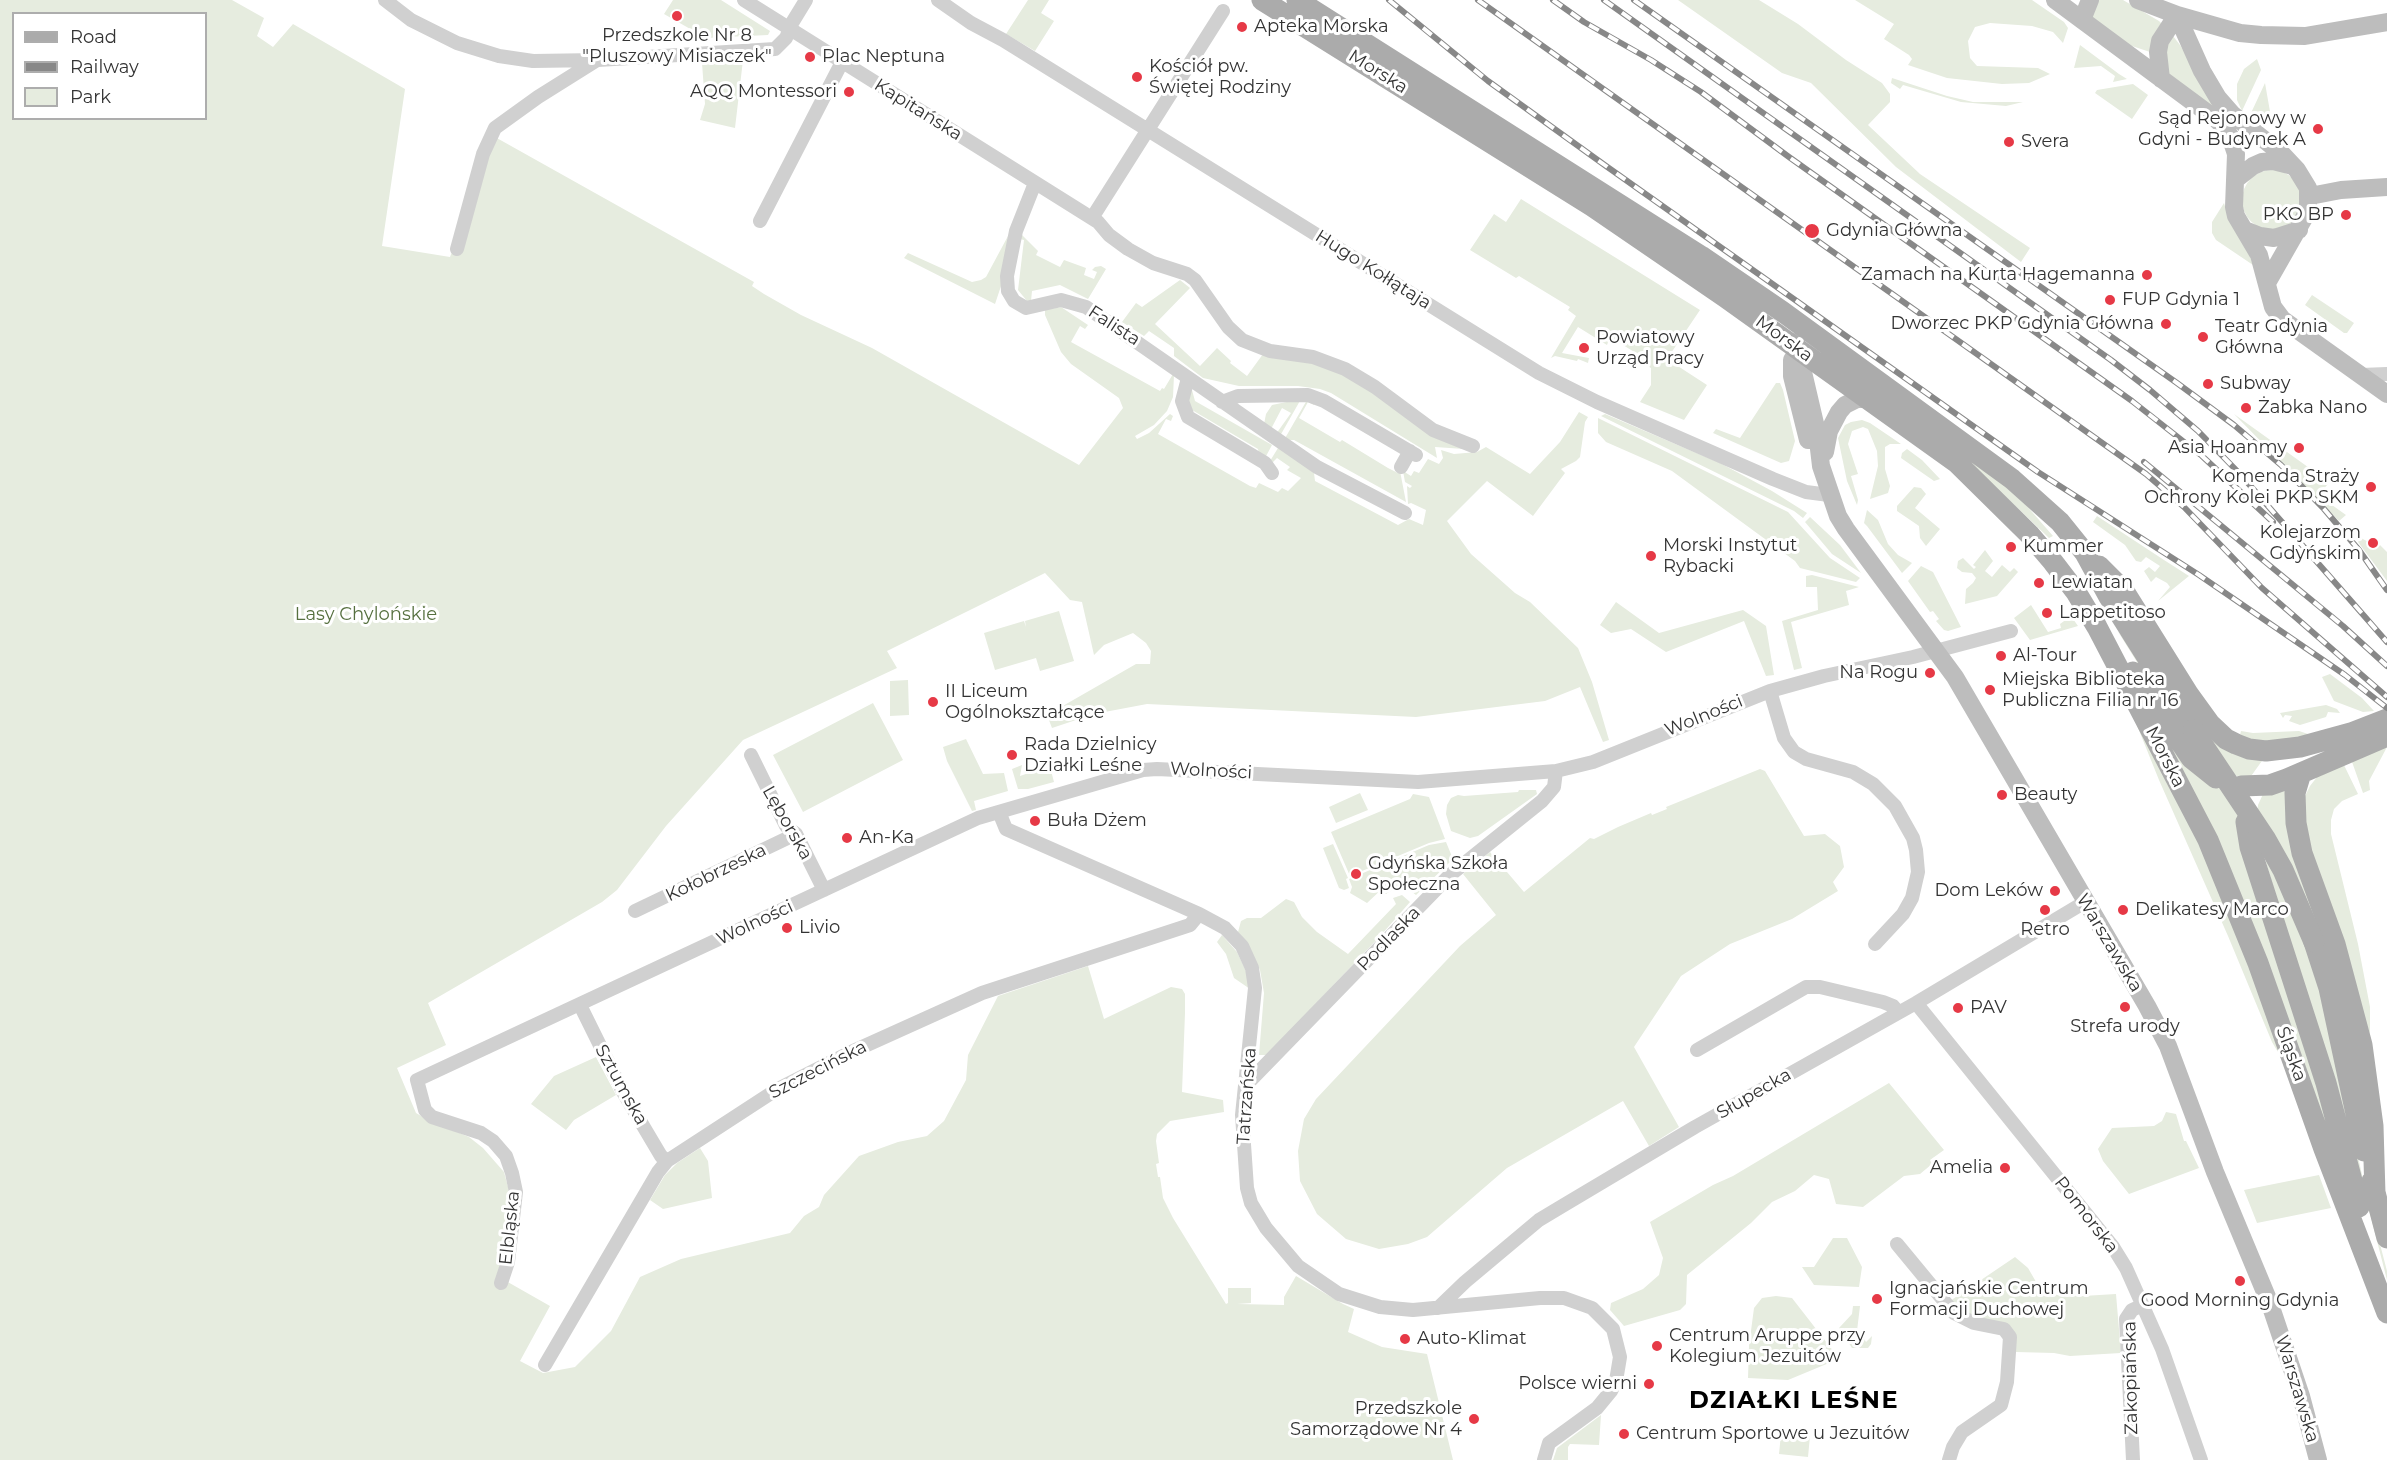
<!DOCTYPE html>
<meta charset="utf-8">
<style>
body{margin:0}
#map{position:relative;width:2387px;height:1460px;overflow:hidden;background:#fff;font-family:Montserrat,sans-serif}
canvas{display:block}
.legend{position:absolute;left:12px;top:12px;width:195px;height:108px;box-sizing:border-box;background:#fff;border:2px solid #adadad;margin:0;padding:8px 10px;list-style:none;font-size:18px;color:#333}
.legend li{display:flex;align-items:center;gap:12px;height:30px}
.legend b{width:30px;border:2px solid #adadad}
</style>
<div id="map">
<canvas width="2387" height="1460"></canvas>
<ul class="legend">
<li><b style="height:8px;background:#ababab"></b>Road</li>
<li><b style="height:8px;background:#888"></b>Railway</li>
<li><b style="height:16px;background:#e6ecdf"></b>Park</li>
</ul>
</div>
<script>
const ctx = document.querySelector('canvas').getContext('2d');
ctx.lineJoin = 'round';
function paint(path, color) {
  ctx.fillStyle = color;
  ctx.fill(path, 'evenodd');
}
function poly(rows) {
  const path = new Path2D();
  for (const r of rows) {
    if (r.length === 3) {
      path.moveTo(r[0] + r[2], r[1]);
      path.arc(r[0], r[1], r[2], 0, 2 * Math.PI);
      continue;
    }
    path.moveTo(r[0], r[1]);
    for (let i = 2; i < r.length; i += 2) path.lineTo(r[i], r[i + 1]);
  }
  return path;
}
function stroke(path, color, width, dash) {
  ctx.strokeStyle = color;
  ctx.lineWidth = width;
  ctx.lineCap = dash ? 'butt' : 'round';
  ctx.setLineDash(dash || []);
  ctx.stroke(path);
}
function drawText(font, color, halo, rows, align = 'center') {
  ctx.font = font + ' Montserrat,sans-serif';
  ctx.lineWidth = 6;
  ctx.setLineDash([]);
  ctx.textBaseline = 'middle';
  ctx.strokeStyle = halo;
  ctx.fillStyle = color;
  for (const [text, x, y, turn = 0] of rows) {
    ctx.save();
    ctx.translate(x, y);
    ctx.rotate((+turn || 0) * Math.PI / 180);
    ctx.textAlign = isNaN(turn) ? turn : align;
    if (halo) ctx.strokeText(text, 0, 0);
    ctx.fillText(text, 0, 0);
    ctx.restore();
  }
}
paint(poly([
 [0,0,232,0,264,18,257,36,273,47,293,24,405,89,382,246,450,257,495,137,754,282,752,286,764,294,801,315,872,348,1079,465,1123,408,1119,398,1071,364,1061,352,1045,315,1045,310,1061,307,1088,325,1085,329,1080,326,1071,342,1160,391,1162,388,1164,389,1173,374,1174,375,1173,397,1167,411,1154,425,1135,436,1137,439,1149,433,1170,414,1173,416,1171,421,1166,419,1158,434,1250,486,1256,488,1259,483,1278,492,1282,488,1288,491,1301,478,1287,470,1290,467,1277,458,1273,462,1270,461,1278,448,1280,448,1314,473,1315,481,1398,525,1409,519,1423,525,1426,510,1411,503,1408,504,1407,486,1410,488,1412,486,1405,482,1403,471,1411,476,1414,471,1419,473,1428,459,1439,464,1443,458,1441,450,1454,454,1477,452,1486,447,1530,474,1560,442,1579,412,1588,417,1585,422,1580,457,1576,461,1561,469,1565,473,1533,516,1487,481,1447,521,1471,554,1515,593,1530,602,1578,648,1592,682,1609,740,1603,742,1580,687,1545,701,1416,717,1147,704,1094,714,1052,728,1047,715,1136,664,1150,664,1151,651,1146,643,1133,633,1104,645,1094,655,1082,602,1070,600,1045,573,887,651,897,668,743,740,666,826,617,890,602,902,428,1003,446,1045,397,1068,416,1113,428,1120,469,1137,483,1148,504,1172,511,1198,506,1281,550,1306,520,1361,543,1373,575,1367,611,1331,640,1277,681,1259,790,1233,804,1216,819,1207,824,1195,859,1156,898,1142,927,1136,944,1121,966,1080,968,1055,998,996,1088,966,1104,1019,1171,987,1182,989,1185,994,1185,1013,1182,1092,1223,1100,1224,1112,1170,1121,1157,1134,1156,1141,1159,1163,1156,1164,1158,1177,1160,1177,1163,1198,1173,1218,1226,1304,1228,1303,1228,1288,1251,1288,1251,1303,1237,1304,1284,1305,1284,1297,1296,1276,1343,1304,1354,1309,1348,1332,1382,1347,1427,1354,1453,1460,0,1460],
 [14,14,206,14,206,118,14,118],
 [673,0,721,0,770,31,768,35,706,38,664,14],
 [1028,0,1049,0,1041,13,1054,21,1035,51,1006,34],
 [1678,0,1759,0,1798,24,1846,60,1882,83,1890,94,1890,102,1868,125,1920,174,2030,248,2021,262,1896,167,1811,83,1782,73],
 [1855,0,2032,0,2064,22,2068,28,2063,43,2053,32,2032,26,1990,23,1975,27,1968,41,1970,58,1977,66,2038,68,2050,74,2029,83,2002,84,1947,78,1908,65,1912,59,1909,55,1884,39,1894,24],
 [2095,0,2123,0,2159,21,2163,25,2150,52,2129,45,2091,20],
 [2173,36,2180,45,2222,113,2168,74,2165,47],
 [2080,45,2119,74,2127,79,2113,82,2115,76,2101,66,2074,68],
 [2257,59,2261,70,2242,111,2237,100,2237,84,2244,69],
 [743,60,735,128,700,120,705,104,702,63],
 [1892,78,1947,96,1973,102,2023,102,2006,106,1961,102,1903,85,1900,89,1891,83],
 [2265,83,2272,123,2266,119,2264,122,2251,113],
 [2133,84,2148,95,2132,119,2095,93,2097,90],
 [2272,200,30],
 [1521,199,1700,310,1667,359,1707,385,1684,420,1640,402,1651,385,1651,368,1643,363,1644,358,1610,337,1607,345,1578,327,1562,353,1589,358,1588,363,1578,359,1577,361,1555,356,1551,358,1576,316,1568,310,1570,307,1519,276,1516,278,1470,250,1494,214,1506,222],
 [2224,203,2230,222,2245,242,2253,265,2216,240,2212,233,2212,222],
 [1022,235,1038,251,1036,255,1060,267,1064,260,1086,268,1084,275,1094,279,1097,272,1092,270,1095,267,1101,266,1106,269,1088,299,1060,285,1032,291,1031,301,1027,301,1018,290,1024,240,1020,239],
 [1008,236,1003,280,995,304,904,258,908,253,972,282,981,280,986,277],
 [1180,280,1190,288,1155,324,1200,366,1217,348,1231,361,1230,363,1247,376,1263,354,1317,363,1346,375,1464,449,1435,447,1437,458,1331,393,1320,389,1298,386,1239,386,1203,378,1174,356,1174,348,1149,331,1144,336,1122,322,1136,303,1142,307],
 [2312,295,2354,323,2347,333,2344,333,2305,305],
 [1843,374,1980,464,2026,505,2053,536,2049,538,1985,477],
 [1776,383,1780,383,1783,390,1795,441,1789,461,1781,463,1713,433,1716,429,1740,438],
 [1189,389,1192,390,1195,401,1272,445,1265,458,1259,454,1258,449,1192,410,1189,407],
 [1301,399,1280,436,1276,434,1291,413,1282,408,1271,429,1264,424,1266,414,1272,405],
 [1307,400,1315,402,1314,405,1308,402,1299,418,1340,442,1342,440,1388,468,1398,473,1400,471,1406,502,1294,440,1284,440],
 [1605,414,1720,463,1772,491,1807,513,1803,518,1794,511,1601,416],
 [2234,414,2326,480,2329,483,2318,495,2346,515,2339,521],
 [1598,418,1788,512,1830,558,1860,578,1856,582,1800,568,1795,561,1672,471,1606,442,1598,433],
 [1862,420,1870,423,1901,444,1890,444,1885,447,1885,469,1890,486,1888,493,1870,499,1878,466,1877,451,1868,429,1863,427,1852,431,1848,444,1858,474,1851,476,1858,500,1857,505,1847,481,1838,438,1845,425,1851,422],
 [1907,449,1922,460,1940,479,1934,481,1901,458,1902,453],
 [1914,487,1921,488,1926,494,1915,508,1940,529,1926,546,1920,538,1919,526,1897,511,1897,506],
 [1867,510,1878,520,1888,544,1898,555,1912,563,1902,573,1867,526,1864,523],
 [2097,516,2164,560,2189,576,2158,601,2170,587,2167,583,2156,577,2151,582,2144,571,2149,567,2155,572,2160,566,2146,557,2141,562,2136,561,2125,545,2093,522],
 [1810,517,1840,545,1861,573,1832,554,1805,522],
 [2361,538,2378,547,2380,545,2387,552,2387,581,2358,542],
 [1985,550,1993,561,1985,571,1992,577,2002,565,2010,572,2014,568,2018,572,1997,596,1965,604,1966,589,1973,583,1976,578,1972,573,1962,572,1957,568,1958,561,1963,558,1974,569,1976,567,1973,565],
 [1921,566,1933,572,1961,627,1948,631,1944,630,1936,621,1939,619,1933,611,1930,612,1908,581],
 [1812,575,1859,587,1846,591,1849,605,1791,622,1802,668,1794,670,1782,621,1818,610,1817,587,1806,587,1806,576],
 [1616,602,1659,633,1743,610,1766,626,1774,675,1766,676,1744,621,1666,652,1631,629,1611,633,1600,625],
 [2031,605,2048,632,2061,628,2060,624,2071,616,2078,626,2030,640,2014,618],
 [1059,611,1074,661,1040,671,1036,658,995,670,984,633,1024,621,1026,627,1025,621],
 [2117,630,2132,650,2264,758,2249,779,2225,773,2188,744],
 [2330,674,2362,698,2374,711,2363,712,2334,701,2322,677],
 [908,680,909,715,890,716,890,681],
 [873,703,903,760,803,812,773,755],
 [2326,705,2337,709,2340,713,2328,712,2326,717,2300,725,2289,721,2292,716,2285,715,2283,718,2280,713],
 [2130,708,2198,837,2291,1074,2272,1042,2228,936,2159,780],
 [2160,726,2220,783,2243,818,2337,1151],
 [2241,731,2253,733,2299,731,2311,735,2261,743,2240,735],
 [966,739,983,774,1004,773,1008,791,974,801,976,810,972,811,947,761,943,747],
 [2387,743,2387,747,2369,781,2370,790,2363,793,2351,759],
 [1045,760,1049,763,1054,782,1028,789,1018,789,1012,769,1022,765,1020,776,1043,768],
 [2343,763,2358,794,2342,801,2334,809,2331,820,2331,834,2358,944,2370,1007,2370,1034,2310,852,2306,831,2305,796,2310,786,2317,777],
 [1760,769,1765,771,1804,836,1825,834,1840,846,1844,867,1833,882,1838,891,1792,919,1730,944,1681,976,1634,1047,1679,1127,1649,1146,1623,1101,1507,1168,1427,1237,1408,1244,1379,1249,1346,1239,1317,1214,1300,1181,1298,1151,1304,1119,1316,1099,1460,946,1496,915,1463,874,1490,852,1524,892,1590,838,1594,839,1618,827,1651,813,1652,815,1667,809,1666,807],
 [2286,787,2313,900,2316,972,2363,1179,2387,1271,2387,1280,2366,1198,2256,829,2258,805,2263,794],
 [1519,790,1536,790,1537,794,1478,836,1470,838,1451,831,1446,814,1447,805,1451,798,1458,795,1464,796,1518,792],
 [1360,793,1368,810,1336,823,1329,807],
 [1413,794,1429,797,1445,839,1429,843,1350,876,1331,832,1410,799],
 [1446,842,1453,859,1416,895,1407,888,1392,890,1386,894,1382,889,1367,903,1350,893,1352,887,1349,879,1429,845],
 [1333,844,1348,878,1346,879,1349,888,1344,890,1339,888,1323,848],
 [1402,895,1410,902,1382,934,1267,1055,1259,1055,1264,993,1260,970,1248,944,1238,932,1241,921,1247,918,1261,918,1286,899,1294,902,1302,917,1317,932,1348,954,1396,904,1393,898],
 [1222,935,1237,952,1246,971,1250,989,1234,978,1226,954,1217,942],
 [596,1057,616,1095,574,1120,566,1130,531,1104,554,1076],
 [1889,1083,1944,1150,1930,1160,1932,1164,1920,1174,1904,1176,1863,1207,1836,1204,1829,1179,1814,1175,1795,1191,1772,1202,1751,1223,1687,1275,1686,1304,1680,1310,1624,1326,1610,1310,1611,1303,1643,1289,1659,1275,1663,1258,1650,1222,1713,1185,1733,1176],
 [2166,1112,2176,1114,2184,1141,2186,1141,2199,1168,2129,1194,2103,1161,2098,1149,2112,1128,2154,1126,2162,1121],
 [700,1148,708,1161,712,1198,663,1209,650,1200,665,1175,677,1163],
 [2319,1175,2331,1208,2257,1223,2244,1190],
 [1833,1238,1847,1238,1862,1267,1859,1287,1814,1285,1802,1267,1814,1267],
 [2015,1257,2028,1268,2039,1287,2057,1295,2083,1296,2116,1294,2121,1353,2070,1356,2054,1353,2016,1352,2016,1338,1961,1312,1950,1301],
 [1776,1296,1792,1298,1834,1352,1829,1363,1788,1380,1748,1378,1749,1346,1754,1308,1762,1298],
 [1853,1306,1860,1306,1857,1331,1860,1331,1866,1342,1872,1336,1871,1344,1868,1348,1852,1348,1839,1328,1852,1314],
 [1601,1415,1599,1445,1570,1444,1568,1447,1568,1460,1553,1460,1557,1448],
 [1781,1434,1810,1436,1808,1457,1779,1454]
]), '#e6ecdf');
stroke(poly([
 [385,0,411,20,457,43,499,56,533,61,598,60,775,49,786,38,792,23,806,0],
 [744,0,1098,222,1109,235,1128,249,1153,263,1187,274,1195,280,1228,327,1242,340,1270,351,1313,357,1345,369,1375,387,1433,430,1473,446],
 [938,0,971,23,1003,40,1539,373,1597,402,1773,479,1806,492,1829,495],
 [1035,183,1016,231,1007,276,1008,291,1014,301,1026,308,1061,300,1086,307,1317,467,1405,513],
 [1092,218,1223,11],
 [760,221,842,62],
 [457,249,483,154,495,128,538,97,597,60],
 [2361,375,2387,374],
 [1188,378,1182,401,1188,417,1265,463,1272,473],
 [1222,402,1238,396,1308,395,1324,401,1416,455],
 [1401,467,1410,451],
 [1770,691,1784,738,1794,752,1806,759,1853,772,1873,784,1895,806,1913,838,1916,850,1918,872,1912,898,1903,914,1875,944],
 [751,755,786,826,796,834,824,890],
 [999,812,1006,829,1199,914,1225,928,1242,946,1252,968,1255,988,1242,1115,1247,1188,1251,1203,1266,1228,1298,1266,1339,1294,1380,1307,1413,1310,1540,1298,1564,1298,1592,1308,1613,1329,1620,1357,1616,1381,1611,1391,1597,1408,1549,1443,1544,1460],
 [635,911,796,834],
 [1916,1003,2113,1247,2126,1268,2162,1349,2201,1460],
 [580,1005,623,1092,661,1156,667,1161],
 [1697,1050,1806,987,1820,987,1883,1002,1893,1006,1898,1012],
 [1245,1086,1450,875,1542,801,1554,787,1556,771],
 [1897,1244,1954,1313,1974,1323,2004,1329,2010,1337,2007,1382,2001,1405,1962,1432,1953,1447,1949,1460],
 [501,1283,508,1262,516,1192,512,1173,506,1156,493,1141,481,1133,432,1117,425,1110,417,1080,978,818,1143,770,1157,769,1418,782,1556,771,1593,762,1770,691,1824,676,1913,657,2011,631],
 [1438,1308,1465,1282,1539,1220,1564,1205,1695,1127,1916,1003,2085,902],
 [545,1365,658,1172,667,1161,776,1090,849,1053,982,993,1190,925,1199,914],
 [2133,1460,2126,1319,2132,1310,2143,1305]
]), '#d0d0d0', 14);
stroke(poly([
 [2055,0,2217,120,2223,126,2230,136,2236,154,2234,207,2236,216,2259,255,2273,307,2282,319,2387,394],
 [2138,0,2177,15,2240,33,2261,35,2305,36,2387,22],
 [2177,15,2202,71,2218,98,2232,114,2282,154,2297,170,2308,188,2308,211,2267,283],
 [2082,20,2090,0],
 [2161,79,2158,52,2160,41,2177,15],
 [2235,180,2253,166,2262,162,2273,161,2293,166],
 [2310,196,2341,190,2387,187],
 [2245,230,2260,236,2274,238,2299,230],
 [1796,342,1817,432,1821,466,1838,516,1846,529,1955,677,2147,1006,2168,1046,2215,1172,2270,1304,2301,1396,2318,1460],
 [1796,354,1792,360,1792,376,1808,440],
 [1825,452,1829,431,1839,412,1845,405,1857,399,1868,399]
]), '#bdbdbd', 18);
stroke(poly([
 [1262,0,1592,206,1725,297,1957,463,2030,535,2053,562,2076,592,2097,627,2208,840,2258,963,2324,1149,2387,1313],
 [1297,0,1701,256,1783,312,2012,479,2060,522,2085,553,2109,597,2193,730],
 [2099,566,2124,591,2189,695,2210,724,2226,739,2236,744,2249,749,2266,751,2300,747,2351,733,2387,719],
 [2133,672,2191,758,2216,778],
 [2301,773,2295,793,2296,823,2302,853,2335,944,2362,1045,2373,1126,2375,1194],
 [2241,786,2270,785,2287,779,2387,736],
 [2246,822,2250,847,2326,1083,2359,1207],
 [2314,942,2329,988,2364,1151],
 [2372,1181,2387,1238]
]), '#ababab', 21);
const rail = poly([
 [1389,0,1488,81,1606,166,2038,472,2199,575,2345,675,2387,708],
 [1478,0,2146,474,2184,507,2262,588,2387,697],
 [1553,0,1584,22,1651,60,1701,92,1789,157,2132,401,2202,456,2273,522],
 [1604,0,2111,360,2150,390,2198,431,2240,474,2387,642],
 [1634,0,2177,383,2234,425,2281,465,2324,509,2359,550,2387,590],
 [2144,462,2343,626,2387,666]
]);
stroke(rail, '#888', 6);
stroke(rail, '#fff', 4, [11]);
stroke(poly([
 [2193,730,2265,838,2283,870,2314,942]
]), '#ababab', 21);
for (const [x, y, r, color] of [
 [677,16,6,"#e63946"],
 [1242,27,6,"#e63946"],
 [810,57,6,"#e63946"],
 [1137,77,6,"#e63946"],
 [849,92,6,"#e63946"],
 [2318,129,6,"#e63946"],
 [2009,142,6,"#e63946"],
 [2346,215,6,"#e63946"],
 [1812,231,8,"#e63946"],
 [2147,275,6,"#e63946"],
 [2110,300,6,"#e63946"],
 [2166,324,6,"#e63946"],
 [2203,337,6,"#e63946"],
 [1584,348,6,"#e63946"],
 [2208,384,6,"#e63946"],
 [2246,408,6,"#e63946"],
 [2299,448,6,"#e63946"],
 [2371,487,6,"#e63946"],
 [2373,543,6,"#e63946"],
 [2011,547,6,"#e63946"],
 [1651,556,6,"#e63946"],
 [2039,583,6,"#e63946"],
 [2047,613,6,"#e63946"],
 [2001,656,6,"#e63946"],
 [1930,673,6,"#e63946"],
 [1990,690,6,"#e63946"],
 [933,702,6,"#e63946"],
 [1012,755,6,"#e63946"],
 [2002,795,6,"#e63946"],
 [1035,821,6,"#e63946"],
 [847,838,6,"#e63946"],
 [1356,874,6,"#e63946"],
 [2055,891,6,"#e63946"],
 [2045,910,6,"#e63946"],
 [2123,910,6,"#e63946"],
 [787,928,6,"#e63946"],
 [2125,1007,6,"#e63946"],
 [1958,1008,6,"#e63946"],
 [2005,1168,6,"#e63946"],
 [2240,1281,6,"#e63946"],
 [1877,1299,6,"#e63946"],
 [1405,1339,6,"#e63946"],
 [1657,1346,6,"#e63946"],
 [1649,1384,6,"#e63946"],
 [1474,1419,6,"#e63946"],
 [1624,1434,6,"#e63946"]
]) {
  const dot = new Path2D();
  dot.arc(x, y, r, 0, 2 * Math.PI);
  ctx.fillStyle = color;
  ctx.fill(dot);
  stroke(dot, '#fff', 2);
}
drawText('18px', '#333', '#fff', [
 ["Apteka Morska",1254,27],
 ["Przedszkole Nr 8",677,36,"center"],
 ["\"Pluszowy Misiaczek\"",677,57,"center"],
 ["Plac Neptuna",822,57],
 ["Kościół pw.",1149,67],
 ["Świętej Rodziny",1149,88],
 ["AQQ Montessori",837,92,"right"],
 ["Sąd Rejonowy w",2306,119,"right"],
 ["Gdyni - Budynek A",2306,140,"right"],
 ["Svera",2021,142],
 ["PKO BP",2334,215,"right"],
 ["Gdynia Główna",1826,231],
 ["Zamach na Kurta Hagemanna",2135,275,"right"],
 ["FUP Gdynia 1",2122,300],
 ["Dworzec PKP Gdynia Główna",2154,324,"right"],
 ["Teatr Gdynia",2215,327],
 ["Główna",2215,348],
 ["Powiatowy",1596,338],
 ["Urząd Pracy",1596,359],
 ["Subway",2220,384],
 ["Żabka Nano",2258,408],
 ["Asia Hoanmy",2287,448,"right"],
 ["Komenda Straży",2359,477,"right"],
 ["Ochrony Kolei PKP SKM",2359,498,"right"],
 ["Kolejarzom",2361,533,"right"],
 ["Gdyńskim",2361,554,"right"],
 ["Morski Instytut",1663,546],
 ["Rybacki",1663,567],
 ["Kummer",2023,547],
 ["Lewiatan",2051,583],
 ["Lappetitoso",2059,613],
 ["Al-Tour",2013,656],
 ["Na Rogu",1918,673,"right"],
 ["Miejska Biblioteka",2002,680],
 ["Publiczna Filia nr 16",2002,701],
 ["II Liceum",945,692],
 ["Ogólnokształcące",945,713],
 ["Rada Dzielnicy",1024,745],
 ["Działki Leśne",1024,766],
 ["Beauty",2014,795],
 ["Buła Dżem",1047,821],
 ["An-Ka",859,838],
 ["Gdyńska Szkoła",1368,864],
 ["Społeczna",1368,885],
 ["Dom Leków",2043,891,"right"],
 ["Delikatesy Marco",2135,910],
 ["Livio",799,928],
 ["Retro",2045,930,"center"],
 ["PAV",1970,1008],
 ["Strefa urody",2125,1027,"center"],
 ["Amelia",1993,1168,"right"],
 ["Ignacjańskie Centrum",1889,1289],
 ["Formacji Duchowej",1889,1310],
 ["Good Morning Gdynia",2240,1301,"center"],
 ["Centrum Aruppe przy",1669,1336],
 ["Kolegium Jezuitów",1669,1357],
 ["Auto-Klimat",1417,1339],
 ["Polsce wierni",1637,1384,"right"],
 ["Przedszkole",1462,1409,"right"],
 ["Samorządowe Nr 4",1462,1430,"right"],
 ["Centrum Sportowe u Jezuitów",1636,1434]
], 'left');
drawText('18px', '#333', '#fff', [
 ["Morska",1378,72,32],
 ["Kapitańska",918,110,32],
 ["Hugo Kołłątaja",1373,270,32],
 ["Falista",1114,326,33],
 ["Morska",1784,339,36],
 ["Wolności",1704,716,-22],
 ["Morska",2165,757,63],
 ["Wolności",1211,771,3],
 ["Lęborska",787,823,60],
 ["Kołobrzeska",716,873,-26],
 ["Wolności",755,923,-25],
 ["Podlaska",1389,939,-46],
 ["Warszawska",2109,943,59],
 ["Śląska",2291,1054,70],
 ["Szczecińska",818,1070,-27],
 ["Sztumska",621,1085,61],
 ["Słupecka",1754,1094,-30],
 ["Tatrzańska",1247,1096,-86],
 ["Pomorska",2086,1215,52],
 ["Elbląska",510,1228,-84],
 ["Zakopiańska",2131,1378,-91],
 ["Warszawska",2297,1389,73]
]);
drawText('18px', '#56703f', '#fff', [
 ["Lasy Chylońskie",366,615]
]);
ctx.letterSpacing = '1.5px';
drawText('bold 24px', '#000', '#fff', [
 ["DZIAŁKI LEŚNE",1794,1401]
]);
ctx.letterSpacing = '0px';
</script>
